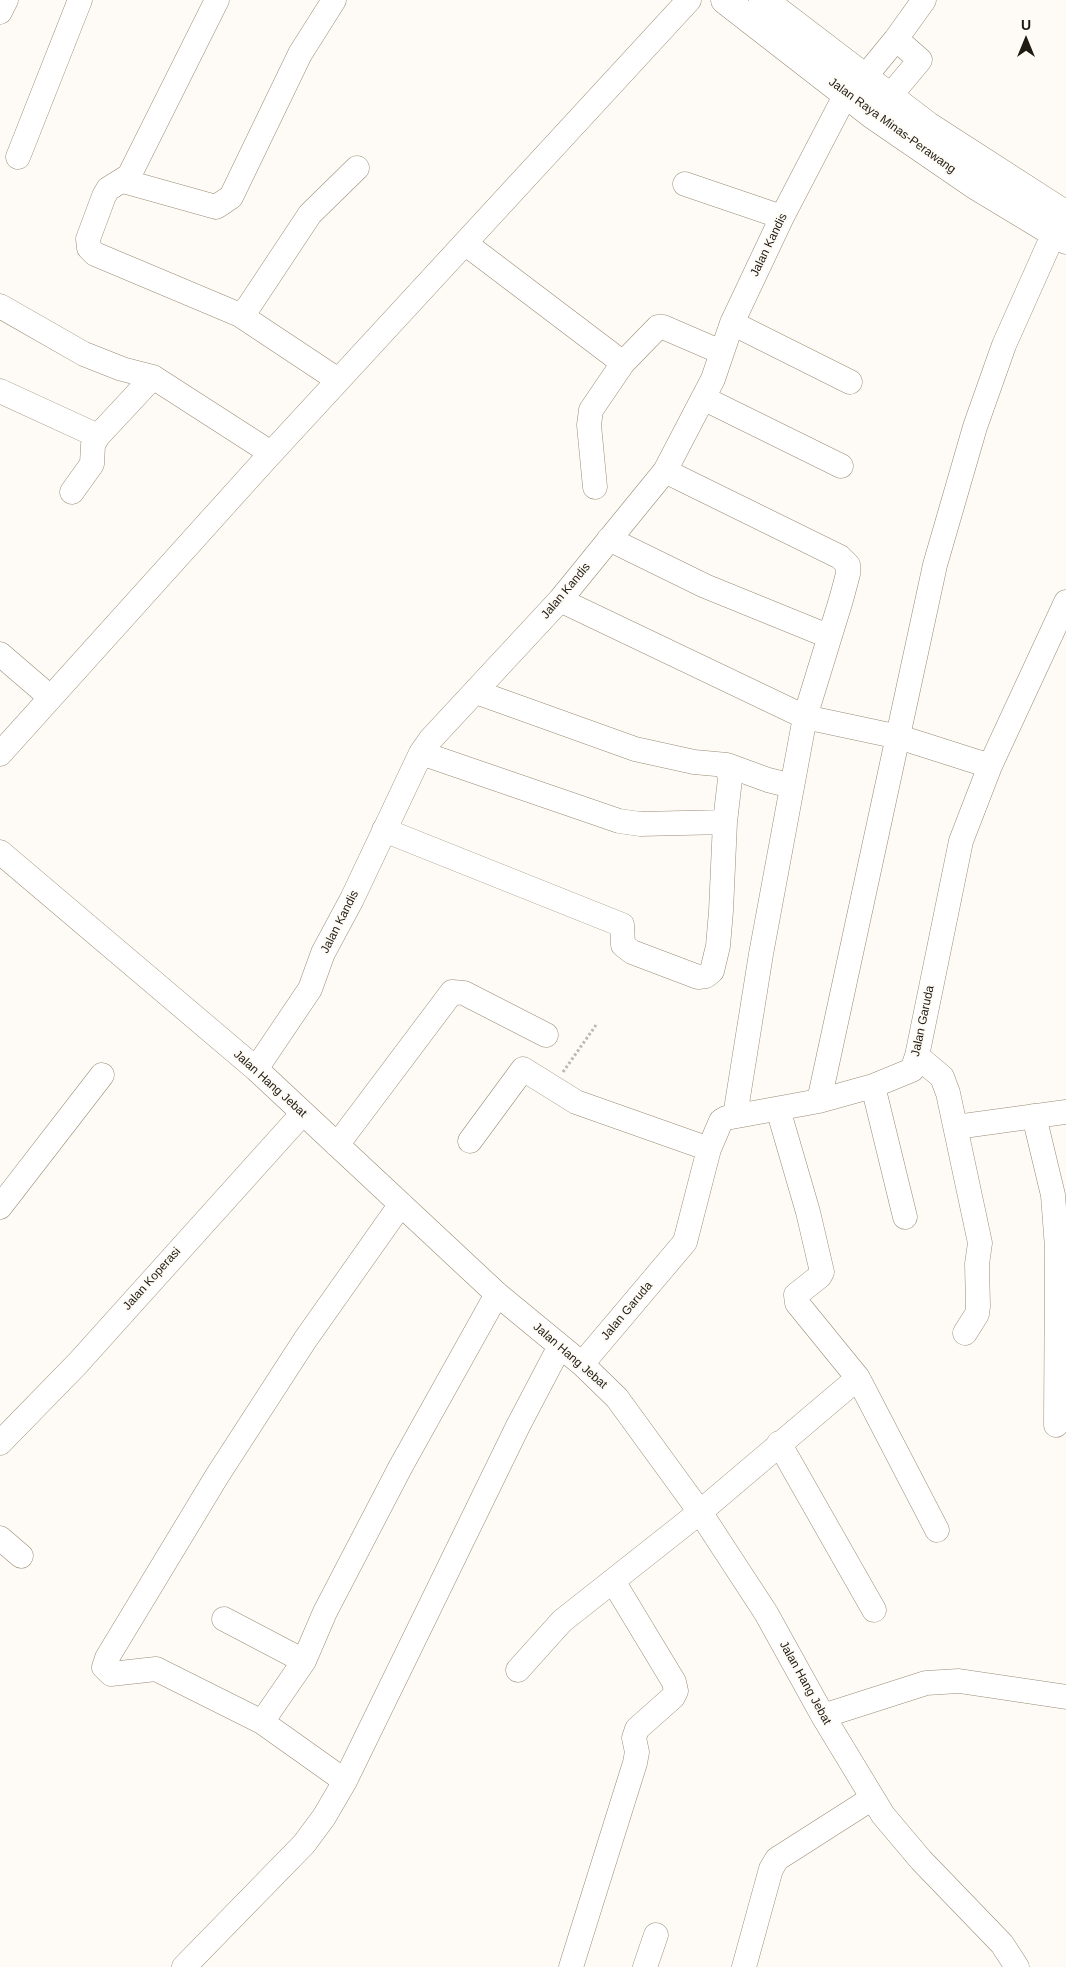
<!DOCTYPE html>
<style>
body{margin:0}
#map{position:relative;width:1066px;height:1967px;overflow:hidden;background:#fefbf6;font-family:Arial,sans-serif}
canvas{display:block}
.north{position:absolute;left:1001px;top:15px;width:50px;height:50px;-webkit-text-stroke:4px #fefbf6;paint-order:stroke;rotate:0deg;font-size:14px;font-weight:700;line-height:20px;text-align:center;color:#201b12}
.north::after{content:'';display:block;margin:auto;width:18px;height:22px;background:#201b12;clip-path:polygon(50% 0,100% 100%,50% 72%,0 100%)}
</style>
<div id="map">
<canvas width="1066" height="1967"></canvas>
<div class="north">U</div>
</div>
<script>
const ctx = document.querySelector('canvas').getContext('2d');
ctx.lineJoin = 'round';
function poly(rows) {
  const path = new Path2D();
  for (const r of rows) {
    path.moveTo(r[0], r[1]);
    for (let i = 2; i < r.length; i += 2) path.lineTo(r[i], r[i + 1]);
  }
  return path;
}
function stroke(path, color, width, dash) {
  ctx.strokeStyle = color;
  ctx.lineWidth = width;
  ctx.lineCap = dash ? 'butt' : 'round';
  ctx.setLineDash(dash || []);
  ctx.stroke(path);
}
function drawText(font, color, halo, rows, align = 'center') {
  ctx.font = font + ' Arial,sans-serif';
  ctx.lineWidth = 4;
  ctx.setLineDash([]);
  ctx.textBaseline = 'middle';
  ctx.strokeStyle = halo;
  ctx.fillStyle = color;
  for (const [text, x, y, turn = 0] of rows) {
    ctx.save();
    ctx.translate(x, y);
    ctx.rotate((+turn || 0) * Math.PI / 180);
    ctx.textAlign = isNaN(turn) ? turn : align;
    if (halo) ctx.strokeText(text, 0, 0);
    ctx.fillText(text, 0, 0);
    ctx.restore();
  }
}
const minor = poly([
 [217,0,129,176,108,189,104,196,88,239,89,248,95,254,240,315,249,306,310,214,357,168],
 [0,12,6,0],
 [864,78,896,39],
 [889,97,920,60,896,39,924,0],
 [18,157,80,0],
 [123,181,216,207,231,197,300,54,334,0],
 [685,184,782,217],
 [466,244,623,363,658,327,663,327,721,352],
 [0,306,84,354,122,369,153,377,271,453],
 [240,315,338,380],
 [732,323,850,382],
 [0,391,98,436],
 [703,398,841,466],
 [665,471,840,557,848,565,848,574,841,600,805,717,761,954,735,1116],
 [595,487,589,425,591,410,623,363],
 [72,492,92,464,93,445,98,436,153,377],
 [609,539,705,586,828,636],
 [560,600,805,717,899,737,990,766],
 [0,654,50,697],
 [421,753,619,821,640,824,725,822],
 [0,754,264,461,689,0],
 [727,765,768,780,792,786],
 [384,830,622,925,623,945,632,952,698,977,706,976,712,971,718,946,721,911,725,822,730,779,727,765,694,762,635,749,476,692],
 [0,852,256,1069,497,1294,582,1364,617,1398,700,1512,766,1613,823,1716,883,1815,921,1860,1002,1944,1017,1967],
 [917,1056,942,1077,948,1093,980,1243,977,1264,978,1306,977,1314,965,1333],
 [256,1069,310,989,323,953,352,899,421,753,430,740,560,600,665,471,713,379,732,323,782,217,846,94],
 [873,1086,905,1217],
 [819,1101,935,565,975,427,1004,345,1054,233],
 [778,1109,808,1212,822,1272,820,1276,796,1295,797,1303,858,1378],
 [1034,1116,1053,1195,1057,1248,1056,1425],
 [956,1127,1066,1112],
 [470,1141,523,1069,576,1102,709,1149],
 [337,1145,452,992,464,993,546,1035],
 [401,1204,305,1340,217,1476,107,1658,104,1667,111,1674,156,1669,262,1722,304,1661,325,1612,401,1466,497,1294],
 [0,1207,102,1075],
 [582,1364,685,1242,709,1149,721,1121,726,1118,819,1101,873,1086,912,1070,917,1056,961,841,990,766,1066,602],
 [0,1443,78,1363,303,1113],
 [779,1443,874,1610],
 [0,1538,21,1556],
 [224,1619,304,1661],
 [518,1670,562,1621,700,1512,858,1378,937,1530],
 [823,1716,926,1683,959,1681,1066,1697],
 [262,1722,345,1781],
 [184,1967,304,1844,324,1817,345,1781,518,1426,560,1346],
 [571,1967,635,1763,637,1752,634,1738,637,1729,673,1697,676,1691,674,1682,613,1581],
 [645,1967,656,1935],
 [744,1967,771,1869,777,1859,871,1799]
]);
const major = poly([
 [725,0,873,115,975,185,1066,240],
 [763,0,928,126,1066,215]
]);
stroke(minor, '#9a8b75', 25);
stroke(major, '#9a8b75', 29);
stroke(poly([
 [563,1072,596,1025]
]), '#bbb7b1', 3, [2.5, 2.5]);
stroke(minor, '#fff', 24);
stroke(major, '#fff', 28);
drawText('12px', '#201b12', '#fefbf6', [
 ["Jalan Raya Minas-Perawang",892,126,36],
 ["Jalan Kandis",769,245,-64],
 ["Jalan Kandis",566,591,-50],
 ["Jalan Kandis",340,922,-63],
 ["Jalan Garuda",923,1021,-78],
 ["Jalan Hang Jebat",270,1084,42],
 ["Jalan Koperasi",152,1279,-48],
 ["Jalan Garuda",627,1311,-50],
 ["Jalan Hang Jebat",570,1356,41],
 ["Jalan Hang Jebat",805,1683,61]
]);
</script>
